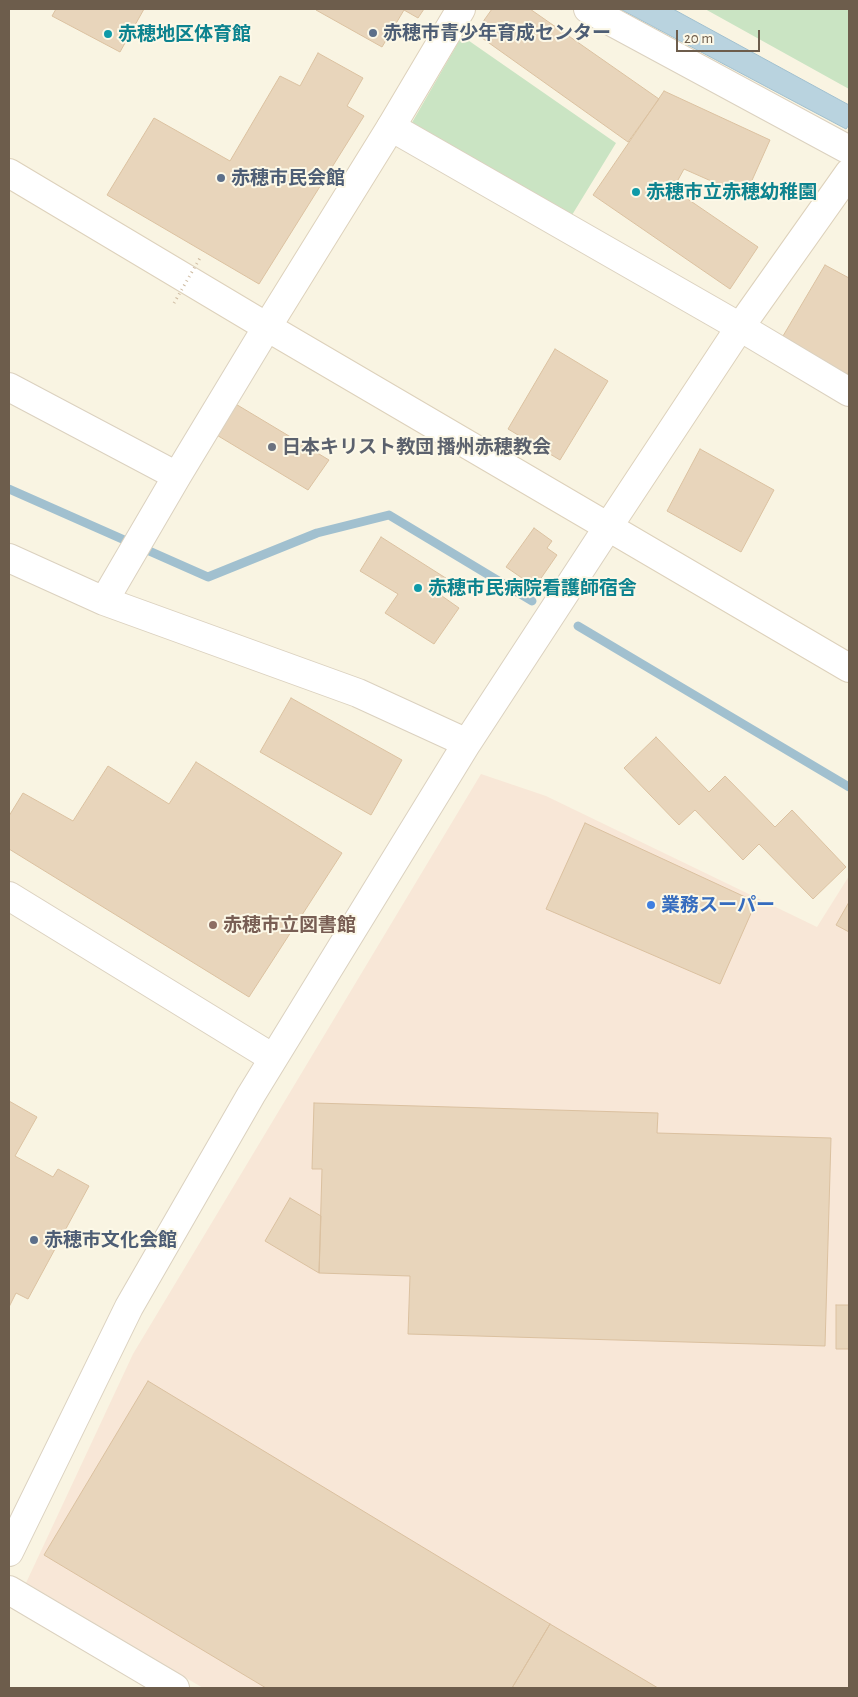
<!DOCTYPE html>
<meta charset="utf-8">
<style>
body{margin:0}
#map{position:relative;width:858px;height:1697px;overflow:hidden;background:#f9f4e2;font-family:"Alegreya Sans",sans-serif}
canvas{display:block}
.frame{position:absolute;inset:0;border:10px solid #6d5d4c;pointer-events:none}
.scale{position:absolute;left:676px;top:30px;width:84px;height:22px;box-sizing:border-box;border:2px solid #6d5d4c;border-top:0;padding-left:6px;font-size:15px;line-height:18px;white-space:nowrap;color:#6d5d4c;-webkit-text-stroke:4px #fcf8e7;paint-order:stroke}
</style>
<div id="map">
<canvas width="858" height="1697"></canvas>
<div class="frame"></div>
<div class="scale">20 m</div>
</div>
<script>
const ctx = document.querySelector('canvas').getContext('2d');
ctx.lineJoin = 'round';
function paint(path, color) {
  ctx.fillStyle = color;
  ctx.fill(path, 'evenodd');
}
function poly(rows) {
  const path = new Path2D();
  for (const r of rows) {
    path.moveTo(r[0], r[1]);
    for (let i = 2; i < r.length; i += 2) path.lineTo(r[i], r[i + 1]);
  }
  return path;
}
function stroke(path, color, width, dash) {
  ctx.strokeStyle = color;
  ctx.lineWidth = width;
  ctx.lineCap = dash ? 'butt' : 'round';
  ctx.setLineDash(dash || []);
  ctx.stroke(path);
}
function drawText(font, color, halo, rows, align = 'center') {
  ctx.font = font + ' "Alegreya Sans","Noto Sans JP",sans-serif';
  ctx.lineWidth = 4;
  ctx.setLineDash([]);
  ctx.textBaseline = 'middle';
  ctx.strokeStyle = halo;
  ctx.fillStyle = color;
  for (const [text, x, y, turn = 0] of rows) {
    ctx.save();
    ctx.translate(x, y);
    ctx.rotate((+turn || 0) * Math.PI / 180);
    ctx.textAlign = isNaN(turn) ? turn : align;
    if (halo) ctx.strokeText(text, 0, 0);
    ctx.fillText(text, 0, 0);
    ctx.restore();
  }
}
paint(poly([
 [481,774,546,796,817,927,849,876,849,1688,203,1688,26,1583,133,1354]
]), '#f8e7d7');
paint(poly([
 [705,9,849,9,849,89],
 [462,36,616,143,572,215,410,126]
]), '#cae4c3');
const water = poly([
 [620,9,673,9,849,105,849,125,846,129,620,9]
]);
paint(water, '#b9d3df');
stroke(water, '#a1c0cf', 1);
stroke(poly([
 [9,489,208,577,317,533,389,515,532,601],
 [578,626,849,787]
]), '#a1c0cf', 9);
const building = poly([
 [56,9,144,9,120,52,52,16,56,9],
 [317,9,424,9,418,18,404,10,382,47,316,10,317,9],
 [492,9,530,9,659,99,628,142,475,33,492,9],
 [318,53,363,78,347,106,364,116,259,284,107,195,154,118,230,161,280,76,300,86,318,53],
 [664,91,770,140,745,196,684,169,673,189,758,247,730,289,593,195,664,91],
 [825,265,849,278,849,371,847,375,783,336,825,265],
 [555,349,608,381,560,460,508,429,555,349],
 [234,403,329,460,308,490,215,434,234,403],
 [700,449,774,490,741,552,667,511,700,449],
 [534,528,552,541,547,548,557,555,535,587,506,567,534,528],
 [381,537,452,582,442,596,459,608,434,644,385,613,398,594,360,571,381,537],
 [291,698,402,760,371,815,260,752,291,698],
 [656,737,709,792,725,776,775,827,792,810,846,867,813,899,759,844,743,860,695,810,679,825,624,768,656,737],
 [196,762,342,853,249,997,9,849,9,816,23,793,73,821,108,766,169,804,196,762],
 [585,823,756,902,720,984,546,909,585,823],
 [849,902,849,932,836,925,849,902],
 [9,1101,37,1117,15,1156,53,1177,58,1169,89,1186,28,1299,16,1293,9,1307,9,1101],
 [314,1103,658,1113,657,1133,831,1138,825,1346,408,1334,410,1276,319,1273,322,1169,312,1169,314,1103],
 [290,1198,321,1216,319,1273,265,1241,290,1198],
 [836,1305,849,1305,849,1349,836,1349,836,1305],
 [148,1381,550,1624,512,1688,266,1688,44,1555,148,1381],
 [550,1624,658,1688,512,1688,550,1624]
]);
paint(building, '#e8d5bb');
stroke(building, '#dbc1a0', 1);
const street = poly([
 [588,9,849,150],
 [391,127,740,327,849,392],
 [9,387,177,476],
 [9,558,104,601,358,693,467,743],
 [104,601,177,476,267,327],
 [9,896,273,1058],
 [9,1552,129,1307,251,1095,467,743,608,527],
 [9,1590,175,1688]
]);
const secondary = poly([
 [9,173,267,327,849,668],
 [267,327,391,127,461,9],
 [608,527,740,327,849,173]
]);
stroke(street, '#dbd1bf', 30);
stroke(secondary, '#ddd1bb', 30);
stroke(street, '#fff', 28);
stroke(secondary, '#fff', 28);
stroke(poly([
 [174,303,200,258]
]), '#cebba1', 3, [1, 4]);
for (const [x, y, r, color] of [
 [373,33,5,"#5c6f8a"],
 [108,34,5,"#0f9aa8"],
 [221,178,5,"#5c6f8a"],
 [636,192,5,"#0f9aa8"],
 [272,447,5,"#6b7280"],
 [418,588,5,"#0f9aa8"],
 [651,905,5,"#3f7fe0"],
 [213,925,5,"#8d6e63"],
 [34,1240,5,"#5c6f8a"]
]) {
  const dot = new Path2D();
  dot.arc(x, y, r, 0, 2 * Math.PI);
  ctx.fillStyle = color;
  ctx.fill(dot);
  stroke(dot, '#fcf8e7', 2);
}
drawText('bold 19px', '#4e5e75', '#fcf8e7', [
 ["赤穂市青少年育成センター",383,33],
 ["赤穂市民会館",231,178],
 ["赤穂市文化会館",44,1240]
], 'left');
drawText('bold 19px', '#0d838f', '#fcf8e7', [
 ["赤穂地区体育館",118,34],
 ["赤穂市立赤穂幼稚園",646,192],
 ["赤穂市民病院看護師宿舎",428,588]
], 'left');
drawText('bold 19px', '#5b616d', '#fcf8e7', [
 ["日本キリスト教団 播州赤穂教会",282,447]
], 'left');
drawText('bold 19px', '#366cbe', '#fcf8e7', [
 ["業務スーパー",661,905]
], 'left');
drawText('bold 19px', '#785e54', '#fcf8e7', [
 ["赤穂市立図書館",223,925]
], 'left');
</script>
